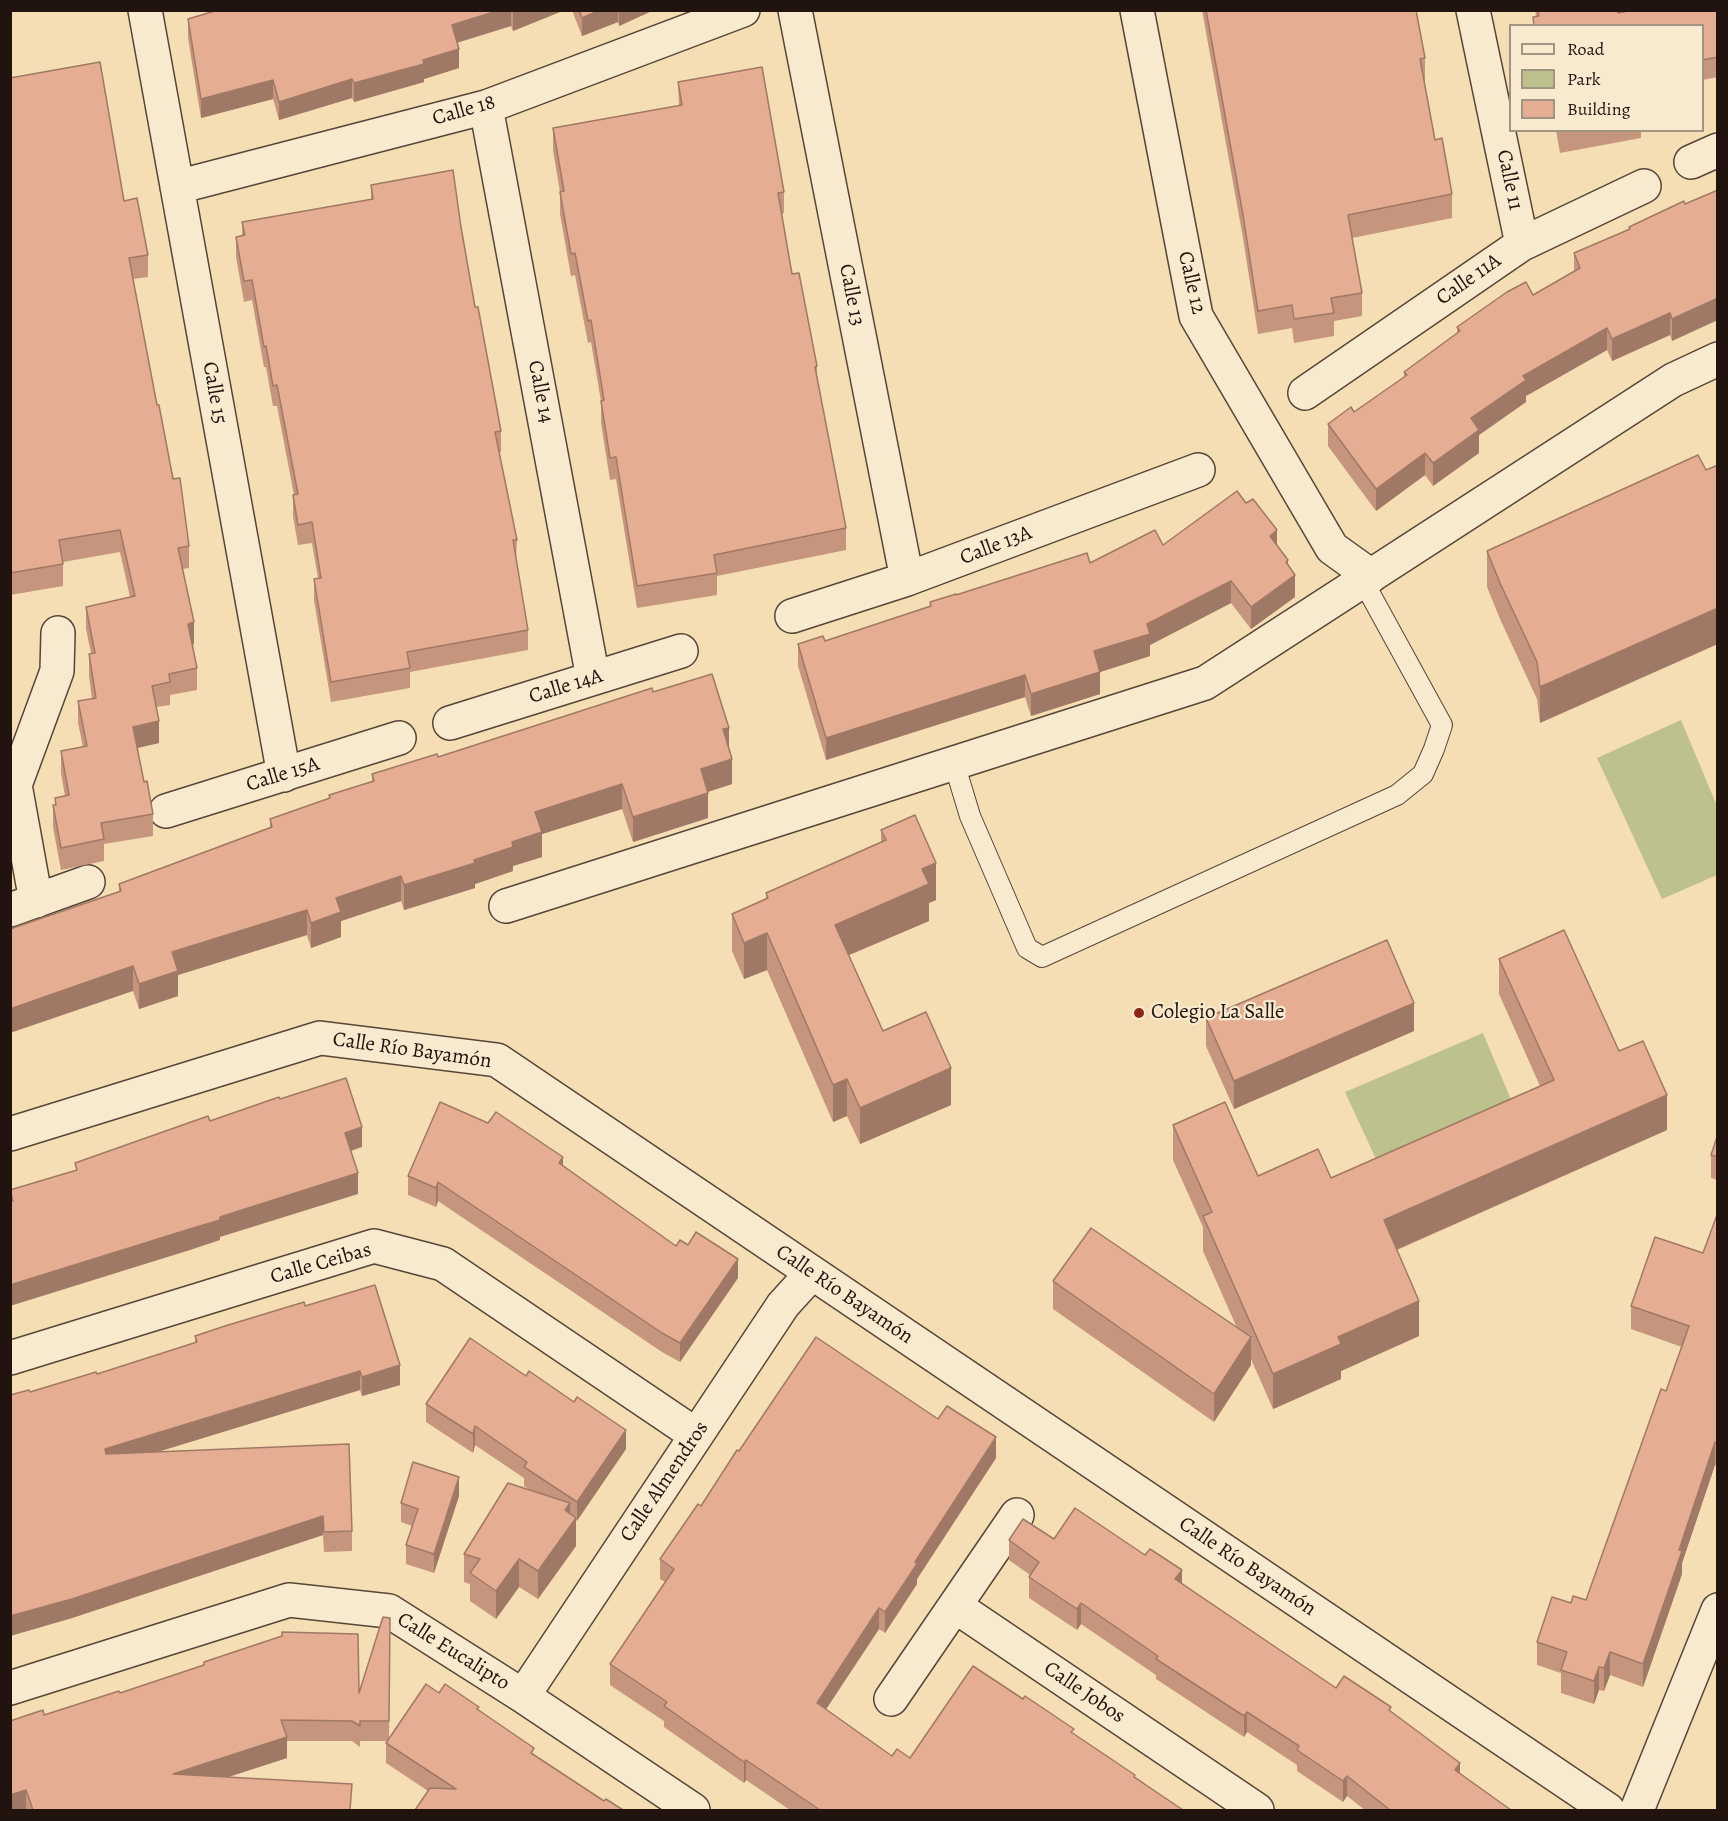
<!DOCTYPE html>
<meta charset="utf-8">
<style>
body{margin:0}
#map{position:relative;width:1728px;height:1821px;overflow:hidden;background:#f5deb3;font-family:Alegreya,serif}
canvas{display:block}
.frame{position:absolute;inset:0;border:12px solid #21140f;pointer-events:none}
.legend{position:absolute;left:1509px;top:24px;width:195px;height:108px;box-sizing:border-box;background:#f8eace;border:2px solid #a29482;margin:0;padding:8px 10px;list-style:none;font-size:18px;color:#21140f}
.legend li{display:flex;align-items:center;gap:12px;height:30px}
.legend b{width:30px;border:2px solid #a29482}
</style>
<div id="map">
<canvas width="1728" height="1821"></canvas>
<div class="frame"></div>
<ul class="legend">
<li><b style="height:8px;background:#f8eace"></b>Road</li>
<li><b style="height:16px;background:#bdc18b"></b>Park</li>
<li><b style="height:16px;background:#e5ad92"></b>Building</li>
</ul>
</div>
<script>
const ctx = document.querySelector('canvas').getContext('2d');
ctx.lineJoin = 'round';
function paint(path, color) {
  ctx.fillStyle = color;
  ctx.fill(path, 'evenodd');
}
function poly(rows) {
  const path = new Path2D();
  for (const r of rows) {
    path.moveTo(r[0], r[1]);
    for (let i = 2; i < r.length; i += 2) path.lineTo(r[i], r[i + 1]);
  }
  return path;
}
function stroke(path, color, width, dash) {
  ctx.strokeStyle = color;
  ctx.lineWidth = width;
  ctx.lineCap = dash ? 'butt' : 'round';
  ctx.setLineDash(dash || []);
  ctx.stroke(path);
}
function drawText(font, color, halo, rows, align = 'center') {
  ctx.font = font + ' Alegreya,serif';
  ctx.lineWidth = 4.5;
  ctx.setLineDash([]);
  ctx.textBaseline = 'middle';
  ctx.strokeStyle = halo;
  ctx.fillStyle = color;
  for (const [text, x, y, turn = 0] of rows) {
    ctx.save();
    ctx.translate(x, y);
    ctx.rotate((+turn || 0) * Math.PI / 180);
    ctx.textAlign = isNaN(turn) ? turn : align;
    if (halo) ctx.strokeText(text, 0, 0);
    ctx.fillText(text, 0, 0);
    ctx.restore();
  }
}
paint(poly([
 [1681,720,1717,806,1717,875,1662,899,1597,758],
 [1483,1033,1515,1109,1381,1170,1345,1092]
]), '#bdc18b');
const lane = poly([
 [954,763,970,816,1027,948,1042,957,1397,795,1423,774,1434,749,1442,725,1363,581]
]);
const street = poly([
 [145,10,284,775],
 [795,10,907,579],
 [1137,10,1196,316,1332,548,1371,576],
 [1473,10,1522,244],
 [486,107,593,678],
 [1691,162,1718,150],
 [177,187,486,107,743,10],
 [1305,393,1522,244,1644,186],
 [792,616,907,579,1198,470],
 [450,723,681,651],
 [166,811,399,738],
 [36,901,15,785,57,671,58,633],
 [506,906,1205,683,1673,380,1718,359],
 [10,910,88,882],
 [10,1134,320,1038,497,1060,1608,1810],
 [10,1358,374,1246,443,1264,696,1435],
 [955,1606,1257,1810],
 [10,1688,289,1600,389,1611,523,1696,693,1810],
 [523,1696,783,1305,812,1273],
 [891,1699,1017,1515],
 [1637,1810,1718,1610]
]);
stroke(lane, '#564638', 22);
stroke(street, '#564638', 36);
stroke(lane, '#f8eace', 20);
stroke(street, '#f8eace', 33);
paint(poly([
 [218,10,565,10,513,31,511,26,457,43,459,68,424,79,424,82,354,102,352,98,279,120,273,99,201,118,188,38,188,19],
 [572,10,654,10,619,26,618,22,582,36],
 [1202,10,1416,10,1425,58,1425,82,1424,82,1435,140,1452,194,1452,218,1352,238,1362,293,1362,316,1334,321,1334,336,1294,343,1292,328,1258,334,1243,238],
 [1535,10,1617,10,1618,13,1718,10,1718,77,1702,80,1702,26,1533,26,1533,17,1536,16],
 [10,78,124,201,148,255,148,277,133,279,157,405,189,546,189,568,182,569,194,644,192,645,197,668,197,690,170,695,170,705,156,707,159,743,137,748,144,782,153,814,153,836,104,844,104,861,61,870,53,827,53,805,55,805,55,798,65,796,61,773,61,751,83,747,78,723,78,701,92,699,89,676,89,654,91,653,86,629,86,607,130,597,120,552,63,562,63,586,10,595],
 [678,82,784,192,784,213,782,214,792,274,817,366,817,378,846,528,846,550,717,576,717,595,637,608,616,479,610,480,601,423,601,401,591,342,588,343,575,275,571,276,560,214,560,192,553,150,553,128,679,106],
 [1556,130,1641,130,1641,138,1560,153],
 [371,185,461,227,475,307,501,431,501,452,499,452,517,540,516,560,528,630,528,650,410,672,410,688,331,702,314,600,314,579,318,578,312,543,298,545,293,516,293,495,294,495,277,406,273,406,266,367,264,367,252,300,244,302,236,257,236,237,242,236,242,222,371,199],
 [1684,201,1672,341,1670,335,1612,361,1607,350,1526,396,1526,402,1479,435,1479,453,1433,486,1425,475,1376,511,1328,446,1328,424,1354,412,1404,377,1404,372,1457,333,1457,327,1533,295,1574,272,1574,253,1629,229,1629,227],
 [1698,455,1540,723,1537,699,1500,619,1487,587,1487,551],
 [1163,545,1277,545,1288,565,1295,597,1251,629,1231,603,1150,645,1150,656,1100,672,1100,694,1031,716,1025,697,826,760,798,666,798,644,825,641,930,606,930,602],
 [653,692,729,747,732,784,708,792,708,818,633,842,622,809,542,834,542,857,513,866,513,871,475,884,475,888,404,910,401,901,341,921,341,937,311,948,307,935,178,975,178,996,139,1009,133,991,119,891,119,884,270,827,270,819,329,799,329,795,372,782,372,774,438,757],
 [881,830,936,900,929,903,929,921,849,955,883,1031,951,1105,860,1144,847,1116,833,1122,767,970,744,979,732,951,732,914,766,899,766,893,881,842],
 [1499,959,1619,1051,1667,1130,1397,1250,1419,1336,1341,1371,1341,1379,1273,1409,1251,1359,1251,1365,1214,1422,1053,1309,1053,1281,1237,1328,1203,1251,1203,1227,1173,1160,1173,1125,1258,1176,1331,1178,1540,1086,1499,994],
 [1206,1018,1414,1031,1234,1109,1206,1046],
 [1718,1134,1718,1180,1711,1178,1711,1155],
 [563,1165,676,1246,738,1278,680,1362,662,1352,438,1201,436,1207,408,1195,408,1176],
 [1718,1212,1718,1466,1715,1465,1682,1563,1682,1574,1643,1687,1610,1675,1604,1691,1599,1690,1594,1704,1561,1693,1561,1673,1537,1665,1537,1642,1571,1603,1586,1600,1666,1391,1682,1347,1631,1329,1631,1306,1703,1253],
 [305,1306,400,1385,362,1396,360,1390,157,1452,352,1531,352,1551,324,1552,323,1535,72,1618,10,1636,10,1395,30,1392,97,1374,195,1343,195,1336],
 [426,1404,626,1449,576,1521,576,1546,538,1599,519,1587,496,1619,470,1601,470,1584,464,1582,464,1554,530,1490,524,1486,524,1478,475,1445,473,1453,426,1422],
 [938,1419,996,1458,917,1579,917,1584,885,1633,879,1629,826,1709,892,1756,910,1758,1074,1734,1183,1810,790,1810,746,1780,744,1783,664,1727,664,1721,610,1685,610,1664,665,1582,660,1579,660,1559,701,1506,739,1451],
 [459,1496,434,1573,406,1564,406,1545,412,1526,401,1522,401,1503],
 [1054,1539,1182,1583,1336,1688,1391,1711,1460,1773,1511,1810,1365,1810,1347,1796,1343,1802,1297,1771,1297,1765,1247,1732,1244,1737,1156,1679,1156,1675,1081,1624,1077,1630,1029,1598,1029,1577,1030,1575,1009,1560,1009,1540],
 [390,1618,389,1738,439,1693,479,1711,534,1755,604,1801,623,1810,415,1810,428,1791,386,1763,386,1743,387,1741,360,1741,360,1747,352,1741,287,1741,287,1758,227,1777,351,1810,10,1810,44,1715,120,1693,204,1665,204,1662,359,1693]
]), '#c5957e');
paint(poly([
 [500,10,511,10,511,26,452,44,452,25],
 [517,10,565,10,513,31,513,12],
 [600,10,618,10,618,22,582,36,582,18],
 [619,10,654,10,619,26],
 [459,49,459,68,424,79,424,82,354,102,354,83],
 [352,79,352,98,279,120,279,102],
 [273,80,273,99,201,118,201,99],
 [1718,298,1718,320,1672,341,1672,319],
 [1670,313,1670,335,1612,361,1612,339],
 [1607,328,1607,350,1526,396,1526,402,1479,435,1479,453,1433,486,1433,463,1471,418,1523,376],
 [1425,453,1425,475,1376,511,1376,489],
 [1277,530,1277,552,1270,536],
 [1288,560,1288,580,1295,575,1295,597,1251,629,1251,607],
 [1231,581,1231,603,1150,645,1150,656,1094,674,1094,651],
 [1718,608,1718,644,1540,723,1540,687],
 [194,622,194,644,188,646,188,624],
 [1100,672,1100,694,1031,716,1031,694],
 [1025,675,1025,697,826,760,826,738],
 [159,721,159,743,133,749,133,727],
 [729,728,729,753,723,729],
 [732,759,732,784,701,794,701,769],
 [622,784,622,809,542,834,542,857,513,866,513,871,475,884,475,888,404,910,404,885,474,860,512,842,535,812],
 [708,793,708,818,633,842,633,817],
 [936,863,936,900,929,903,929,921,835,961,835,925,922,869],
 [401,876,401,901,341,921,341,937,311,948,311,923,336,898],
 [307,910,307,935,178,975,178,996,139,1009,139,984,172,952],
 [767,933,767,970,744,979,744,943],
 [133,966,133,991,10,1033,10,1009],
 [1414,1003,1414,1031,1234,1109,1234,1081],
 [951,1068,951,1105,860,1144,860,1108],
 [847,1079,847,1116,833,1122,833,1085],
 [1667,1095,1667,1130,1384,1255,1384,1220],
 [362,1127,362,1147,345,1153,345,1133],
 [563,1157,563,1176,559,1163],
 [358,1173,358,1194,220,1237,220,1240,190,1250,10,1306,10,1285,220,1217],
 [438,1182,438,1201,436,1207,436,1188],
 [738,1259,738,1278,680,1362,680,1343],
 [1419,1301,1419,1336,1341,1371,1341,1379,1273,1409,1273,1374,1338,1337],
 [1251,1337,1251,1365,1214,1422,1214,1394],
 [400,1365,400,1385,362,1396,362,1377],
 [360,1371,360,1390,105,1468,105,1449],
 [475,1426,475,1445,473,1453,473,1434],
 [626,1430,626,1449,577,1521,577,1502],
 [996,1437,996,1458,917,1579,917,1584,885,1633,885,1612,915,1562],
 [1715,1442,1715,1465,1682,1563,1682,1574,1643,1687,1643,1664,1679,1550],
 [459,1477,459,1496,434,1573,434,1554],
 [570,1503,570,1527,576,1518,576,1546,538,1599,538,1571,565,1510],
 [323,1516,323,1535,72,1618,10,1636,10,1616],
 [519,1559,519,1587,496,1619,496,1591],
 [1182,1570,1182,1590,1175,1579],
 [1081,1603,1081,1624,1077,1630,1077,1609],
 [879,1608,879,1629,817,1723,817,1703],
 [1610,1652,1610,1675,1604,1691,1604,1668],
 [1599,1667,1599,1690,1594,1704,1594,1681],
 [1247,1712,1247,1732,1244,1737,1244,1716],
 [287,1737,287,1758,173,1795,173,1774],
 [746,1760,746,1780,744,1783,744,1762],
 [1460,1763,1460,1783,1455,1770],
 [1347,1776,1347,1796,1343,1802,1343,1781],
 [26,1790,26,1810,10,1810,10,1795]
]), '#a07966');
const building = poly([
 [218,10,500,10,452,25,459,49,423,60,424,64,354,83,352,79,279,102,273,80,201,99,188,19,218,10],
 [579,10,600,10,582,18,579,10],
 [1206,10,1416,10,1425,58,1420,59,1435,140,1442,138,1452,194,1348,215,1362,293,1331,298,1334,313,1294,319,1292,305,1258,311,1243,215,1206,10],
 [1538,10,1617,10,1618,13,1633,10,1718,10,1718,57,1702,60,1702,26,1534,26,1533,17,1539,16,1538,10],
 [100,62,124,201,137,198,148,255,129,258,157,405,159,405,173,479,180,478,189,546,178,548,194,622,188,624,197,668,169,674,170,682,152,686,159,721,133,727,144,782,147,781,153,814,101,823,104,839,61,848,53,805,56,805,55,798,69,795,61,751,87,746,78,701,96,698,89,654,95,653,86,607,135,596,120,530,59,540,63,564,10,573,10,78,100,62],
 [762,67,784,192,778,193,792,274,799,273,817,366,815,367,846,528,714,555,717,573,637,586,616,457,610,458,601,401,604,400,591,320,588,321,575,253,571,254,560,192,564,191,553,128,682,105,678,82,762,67],
 [453,170,461,227,475,307,478,307,501,431,495,432,517,540,513,540,528,630,407,652,410,668,331,682,314,579,321,578,312,522,298,525,293,495,298,494,277,385,273,386,266,346,264,347,252,280,244,281,236,237,245,235,242,222,373,199,371,185,453,170],
 [1718,190,1718,298,1672,319,1670,313,1612,339,1607,328,1523,376,1526,380,1471,418,1479,430,1433,463,1425,453,1376,489,1328,424,1351,407,1354,412,1407,375,1404,372,1460,331,1457,327,1507,292,1526,282,1533,295,1580,268,1574,253,1630,229,1629,227,1684,201,1685,204,1718,190],
 [1698,455,1706,470,1718,465,1718,608,1540,687,1537,662,1500,583,1487,551,1698,455],
 [1237,491,1246,503,1253,499,1277,530,1270,536,1288,560,1286,562,1295,575,1251,607,1231,581,1147,624,1150,634,1094,651,1100,672,1031,694,1025,675,826,738,798,644,823,636,825,641,931,606,930,602,956,594,956,595,1087,553,1090,563,1155,530,1163,545,1237,491],
 [712,674,729,728,723,729,732,759,701,769,708,793,633,817,622,784,535,812,542,832,512,842,513,847,474,860,475,863,404,885,401,876,336,898,341,912,311,923,307,910,172,952,178,971,139,984,133,966,10,1009,10,929,121,891,119,884,272,827,270,819,330,798,329,795,374,781,372,774,437,754,438,757,652,688,653,692,712,674],
 [915,815,936,863,922,869,929,884,835,925,883,1031,926,1012,951,1068,860,1108,847,1079,833,1085,767,933,744,943,732,914,768,898,766,893,886,840,881,830,915,815],
 [1564,930,1619,1051,1643,1041,1667,1095,1384,1220,1419,1301,1338,1337,1341,1344,1273,1374,1203,1216,1212,1212,1173,1125,1225,1102,1258,1176,1318,1149,1331,1178,1554,1080,1499,959,1564,930],
 [1387,940,1414,1003,1234,1081,1206,1018,1387,940],
 [346,1078,362,1127,345,1133,358,1173,220,1217,220,1220,190,1229,10,1285,10,1201,13,1201,10,1190,77,1170,75,1163,208,1116,210,1121,279,1097,280,1099,346,1078],
 [440,1102,488,1123,496,1112,563,1157,559,1163,676,1246,680,1240,688,1245,696,1232,738,1259,680,1343,662,1333,438,1182,436,1188,408,1176,440,1102],
 [1718,1134,1718,1157,1711,1155,1718,1134],
 [1718,1212,1718,1443,1715,1442,1679,1550,1682,1551,1643,1664,1610,1652,1604,1668,1599,1667,1594,1681,1561,1670,1567,1652,1537,1642,1552,1597,1571,1603,1573,1596,1586,1600,1661,1389,1666,1391,1689,1326,1631,1306,1655,1237,1703,1253,1718,1212],
 [1091,1228,1251,1337,1214,1394,1053,1281,1091,1228],
 [375,1285,400,1365,362,1377,360,1371,105,1449,106,1454,349,1444,352,1531,324,1532,323,1516,72,1599,10,1616,10,1395,29,1390,30,1392,96,1372,97,1374,197,1342,195,1336,225,1326,304,1302,305,1306,375,1285],
 [816,1337,938,1419,947,1406,996,1437,915,1562,917,1564,885,1612,879,1608,817,1703,892,1756,897,1749,910,1758,973,1666,1023,1699,1025,1696,1074,1729,1071,1732,1135,1775,1134,1777,1183,1810,820,1810,746,1760,744,1762,664,1706,667,1702,610,1664,674,1569,660,1559,698,1504,701,1506,737,1450,739,1451,816,1337],
 [470,1338,526,1376,529,1371,574,1402,577,1397,626,1430,577,1502,524,1467,527,1462,475,1426,473,1434,426,1404,470,1338],
 [413,1462,459,1477,434,1554,406,1545,418,1509,401,1503,413,1462],
 [508,1483,570,1503,565,1510,576,1518,538,1571,519,1559,496,1591,470,1573,480,1559,464,1554,508,1483],
 [1075,1508,1145,1555,1150,1549,1182,1570,1175,1579,1336,1688,1344,1676,1391,1707,1389,1710,1460,1763,1455,1770,1511,1810,1390,1810,1347,1776,1343,1781,1297,1750,1299,1746,1247,1712,1244,1716,1156,1659,1158,1656,1081,1603,1077,1609,1029,1577,1039,1562,1009,1540,1023,1519,1054,1539,1075,1508],
 [383,1617,390,1618,389,1721,360,1721,360,1726,352,1721,281,1720,287,1737,173,1774,352,1784,350,1810,33,1810,26,1790,10,1795,10,1721,43,1710,44,1715,119,1691,120,1693,204,1665,204,1662,282,1636,282,1632,358,1634,359,1693,383,1617],
 [426,1684,439,1693,445,1684,479,1707,477,1709,534,1748,531,1753,604,1801,606,1799,623,1810,415,1810,430,1788,456,1789,386,1743,426,1684]
]);
paint(building, '#e5ad92');
stroke(building, '#a07966', 1.5);
for (const [x, y, r, color] of [
 [1139,1013,6,"#8f2418"]
]) {
  const dot = new Path2D();
  dot.arc(x, y, r, 0, 2 * Math.PI);
  ctx.fillStyle = color;
  ctx.fill(dot);
  stroke(dot, '#f8eace', 2);
}
drawText('21px', '#21140f', '#f8eace', [
 ["Calle 18",464,111,-16],
 ["Calle 11",1509,180,78],
 ["Calle 11A",1469,280,-35],
 ["Calle 12",1191,283,77],
 ["Calle 13",851,295,79],
 ["Calle 14",540,392,79],
 ["Calle 15",214,393,80],
 ["Calle 13A",996,546,-21],
 ["Calle 14A",566,687,-17],
 ["Calle 15A",283,775,-17],
 ["Calle Río Bayamón",412,1051,8],
 ["Calle Ceibas",321,1264,-16],
 ["Calle Río Bayamón",844,1295,34],
 ["Calle Almendros",665,1482,-56],
 ["Calle Río Bayamón",1247,1567,34],
 ["Calle Eucalipto",453,1652,32],
 ["Calle Jobos",1084,1693,34]
]);
drawText('21px', '#21140f', '#f8eace', [
 ["Colegio La Salle",1151,1013]
], 'left');
</script>
